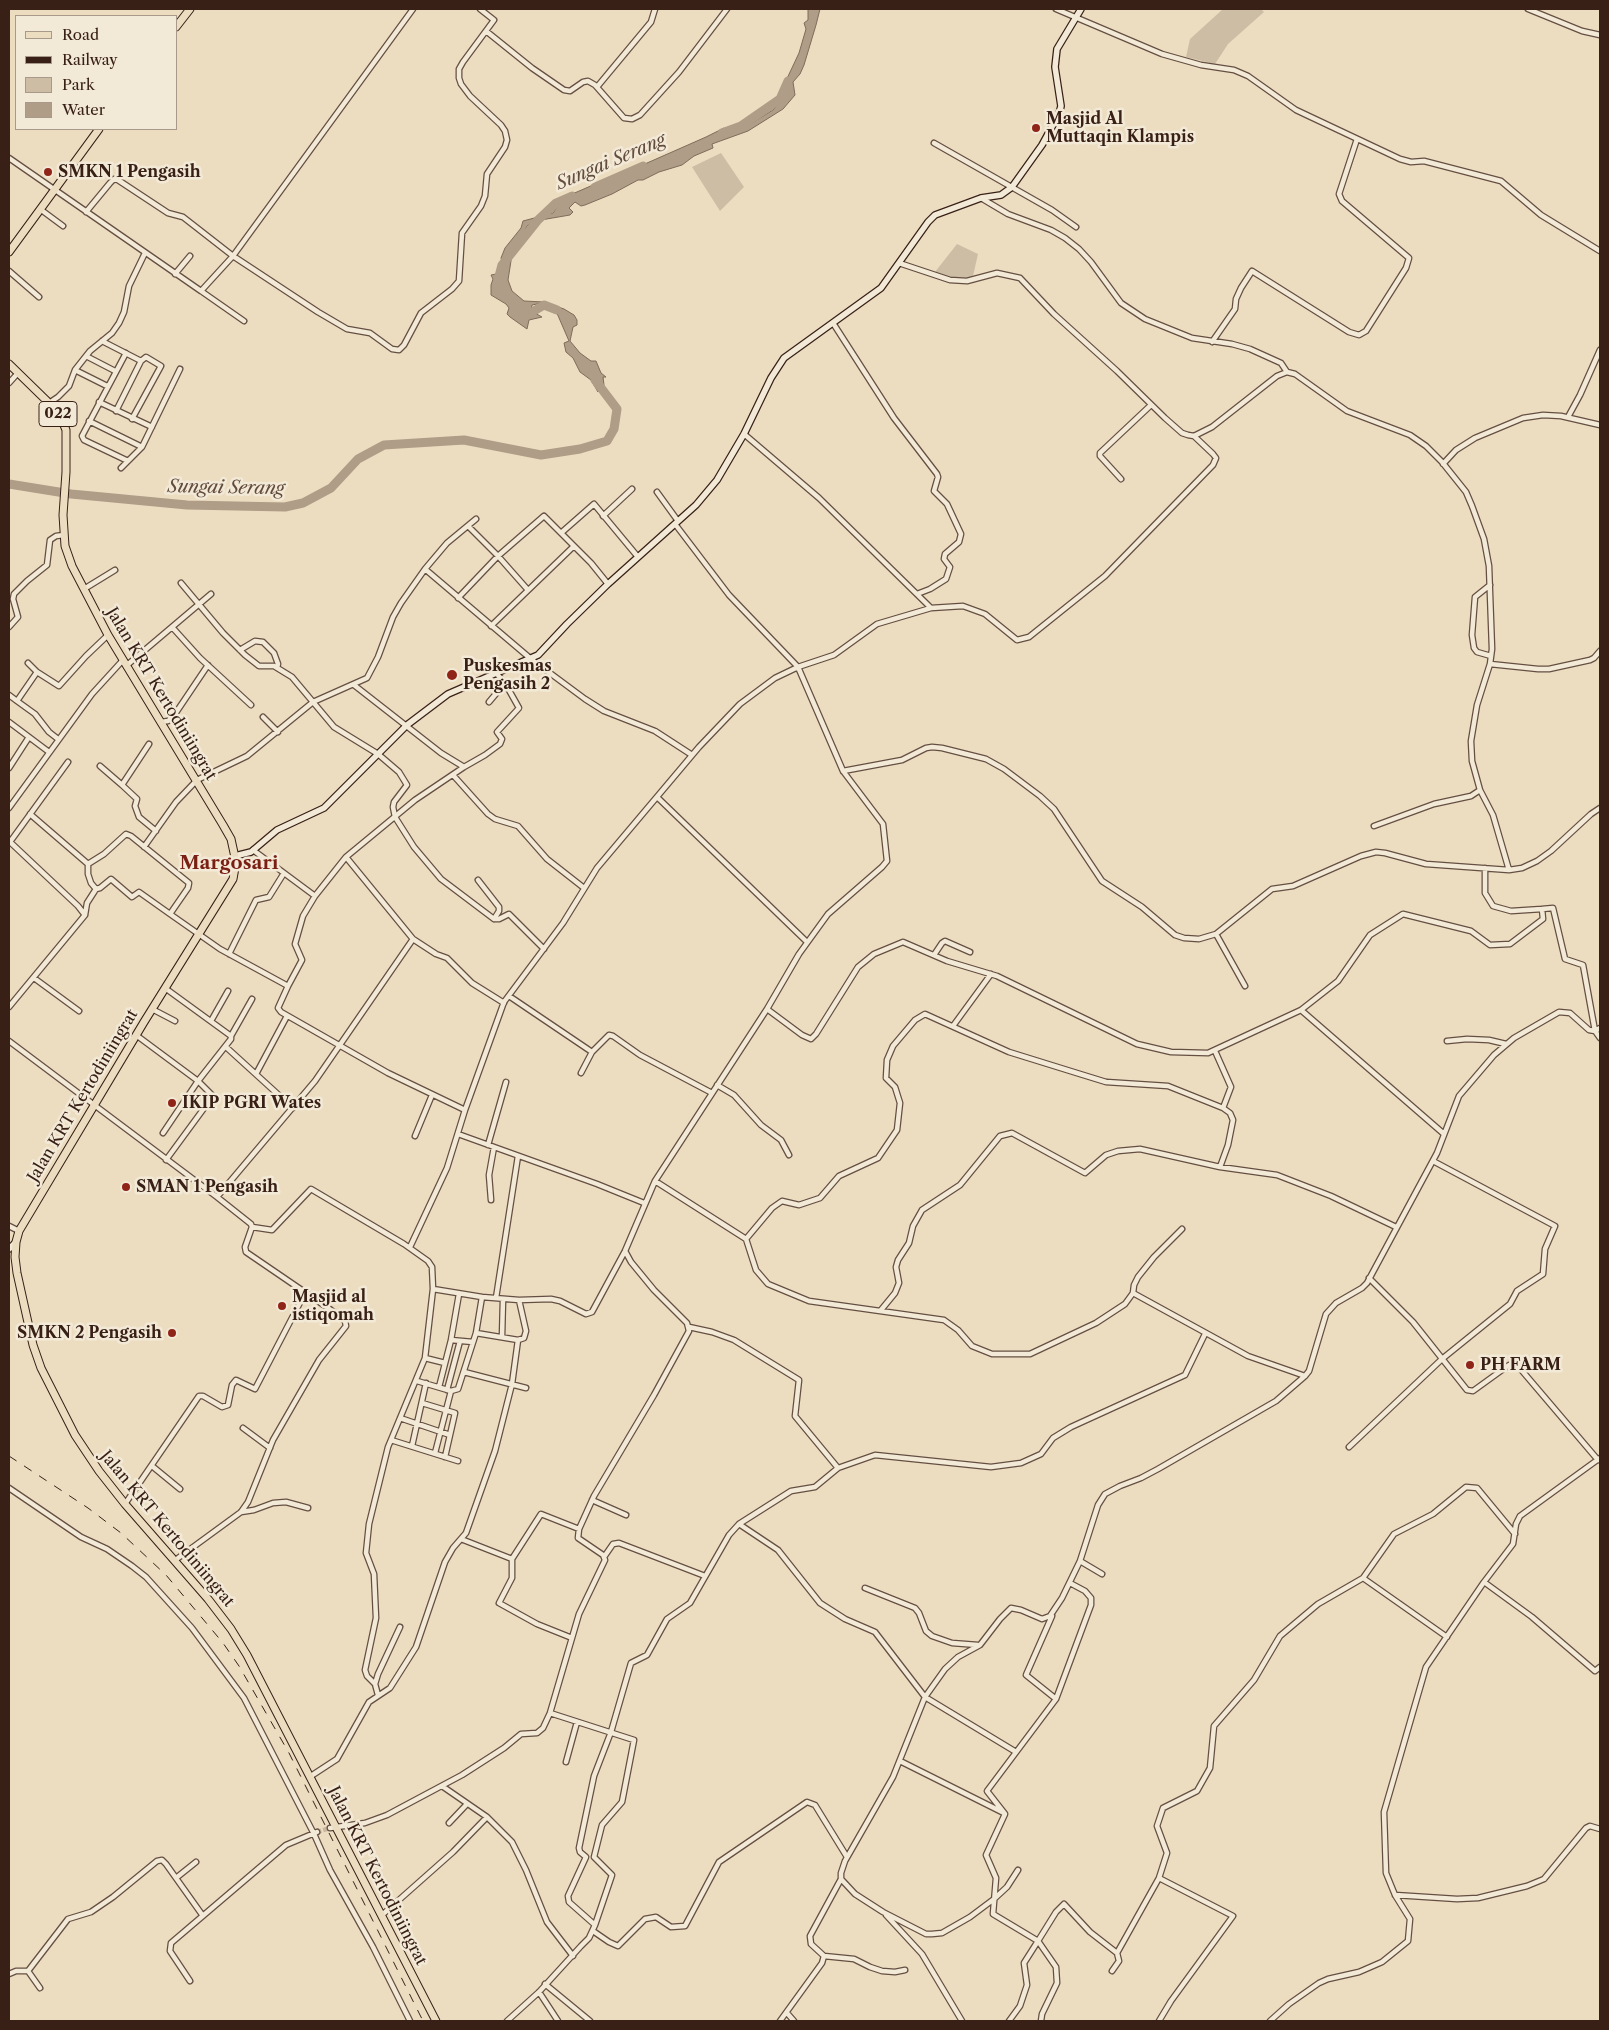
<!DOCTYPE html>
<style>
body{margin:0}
#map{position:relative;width:1609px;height:2030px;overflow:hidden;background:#ecddc1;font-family:"Libre Caslon Text",serif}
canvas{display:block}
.frame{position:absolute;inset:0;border:10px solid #382017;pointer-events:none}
.legend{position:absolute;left:15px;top:15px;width:162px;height:115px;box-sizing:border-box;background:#f3e9d7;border:1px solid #a8998a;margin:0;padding:6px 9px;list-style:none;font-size:15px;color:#382017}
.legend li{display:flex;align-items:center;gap:10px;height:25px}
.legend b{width:25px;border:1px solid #a8998a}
</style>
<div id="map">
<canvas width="1609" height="2030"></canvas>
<div class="frame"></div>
<ul class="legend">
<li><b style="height:6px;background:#ecddc1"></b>Road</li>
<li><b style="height:6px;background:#382017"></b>Railway</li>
<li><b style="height:14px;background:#cdbda4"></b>Park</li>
<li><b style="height:14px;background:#af9d87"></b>Water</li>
</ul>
</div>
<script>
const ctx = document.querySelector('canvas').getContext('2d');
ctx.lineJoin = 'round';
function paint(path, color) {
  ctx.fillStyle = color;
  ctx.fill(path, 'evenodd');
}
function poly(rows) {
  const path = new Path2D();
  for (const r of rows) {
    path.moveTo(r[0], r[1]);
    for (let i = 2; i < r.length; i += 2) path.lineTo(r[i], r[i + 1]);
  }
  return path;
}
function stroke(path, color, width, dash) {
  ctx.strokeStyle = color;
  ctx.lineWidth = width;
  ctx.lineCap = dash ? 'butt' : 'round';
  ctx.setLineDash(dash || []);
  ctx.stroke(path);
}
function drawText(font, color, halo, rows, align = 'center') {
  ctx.font = font + ' "Libre Caslon Text",serif';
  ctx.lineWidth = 5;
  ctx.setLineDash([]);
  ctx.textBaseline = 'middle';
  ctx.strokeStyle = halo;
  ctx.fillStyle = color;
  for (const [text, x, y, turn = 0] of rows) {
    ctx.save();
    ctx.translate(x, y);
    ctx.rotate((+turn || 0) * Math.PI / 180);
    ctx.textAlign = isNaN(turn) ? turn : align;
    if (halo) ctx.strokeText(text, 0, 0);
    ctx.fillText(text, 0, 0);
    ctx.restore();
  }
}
paint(poly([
 [1223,9,1261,9,1264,12,1228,44,1215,64,1186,57,1190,39],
 [721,153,744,187,720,211,692,167],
 [957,244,978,254,973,276,966,279,949,278,935,272]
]), '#cdbda4');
const water = poly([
 [808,9,820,9,816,25,804,65,800,74,793,82,795,95,783,109,748,131,712,144,713,148,694,156,682,165,659,172,643,180,638,180,612,194,585,205,581,206,575,202,569,208,573,212,570,215,535,221,527,226,523,235,513,248,508,280,512,291,524,301,544,302,564,309,574,315,577,320,577,325,573,327,570,341,580,353,591,361,596,361,601,373,606,377,603,377,604,385,601,393,599,388,598,392,591,380,580,372,573,358,566,352,564,343,569,341,556,311,542,303,532,305,531,311,542,317,529,320,527,329,510,317,507,314,509,308,506,304,491,295,491,285,493,279,491,275,501,273,503,267,501,258,505,248,521,228,523,221,553,213,563,198,600,182,612,183,638,167,706,137,724,128,724,129,742,129,773,110,782,100,783,87,799,53,806,29,804,23,808,20,808,9]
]);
paint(water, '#af9d87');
stroke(water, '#7f6b5a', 1);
stroke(poly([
 [722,133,741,126,780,99,788,81],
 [595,187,643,166],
 [497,284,502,265,538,220,556,203,572,196],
 [523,315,524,317,544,305,557,310],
 [9,484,71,494,187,505,285,507,303,503,331,488,358,459,384,445,464,440,541,455,580,449,607,441,614,429,617,409,595,380]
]), '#af9d87', 9);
stroke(poly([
 [317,1832,330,1828]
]), '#c8b79f', 4.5, [4.5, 2]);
const street = poly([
 [1056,9,1162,54,1201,65,1234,70,1248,76,1296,110,1400,159,1411,162,1424,161,1501,181,1541,215,1600,251],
 [1528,9,1582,31,1600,35],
 [486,31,532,68,564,90,570,91,583,82,588,81,595,85,624,118,632,119,640,115,679,72,727,9],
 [597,87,651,22,655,9],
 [934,143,1052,210,1076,227],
 [9,158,201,291,233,256,318,312,347,329,370,333,392,349,399,350,404,345,421,313,452,289,459,281,462,233,481,206,485,196,487,174,505,147,507,140,505,131,501,125,470,96,461,84,459,78,459,69,463,62,494,20,480,9],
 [981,198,1008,214,1051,230,1065,238,1079,249,1091,262,1121,303,1145,319,1192,338,1232,344,1250,349,1281,363,1287,372],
 [40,209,63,226],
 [86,212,110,183,114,179,118,180,168,213,183,217,233,256,413,9],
 [899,263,950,280,967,281,997,273,1020,278,1054,314,1117,371,1165,418,1182,433,1188,435,1194,436,1212,427,1277,376,1287,372,1295,374,1347,411,1410,435,1426,446,1442,462,1466,492,1472,506,1484,539,1489,566,1492,649,1490,664,1477,705,1471,741,1472,761,1480,790,1471,796,1434,804,1374,826],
 [9,271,39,297],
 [175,274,190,256],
 [201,291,244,321],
 [833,323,894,418,937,474,938,477,934,491,947,504,961,534,959,542,945,554,944,559,950,567,946,579,930,589,917,594],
 [102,341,141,361],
 [1212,342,1235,309,1236,299,1241,288,1252,271,1349,332,1359,335,1366,331,1406,268,1409,258,1342,201,1339,194,1357,139],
 [126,353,82,436,84,440,128,461],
 [86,356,115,371],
 [75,370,107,386],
 [9,383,18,373],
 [99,402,152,427],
 [49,403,58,397,69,386,75,370,90,351,112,333,119,323,124,312,129,286,145,253],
 [116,411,141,361,146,357,161,366,132,419],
 [1568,417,1580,395,1600,350],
 [89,421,142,447],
 [1443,464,1456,450,1475,438,1523,418,1543,415,1561,416,1600,425],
 [121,468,142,447,180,369],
 [1121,479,1100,456,1100,453,1151,405],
 [657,492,678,521],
 [603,516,632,489],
 [468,526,498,556,528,590],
 [561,533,594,504,638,557],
 [425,569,531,659,585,699,604,711,655,731,692,755],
 [181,583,223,633,245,655,259,666,274,666,292,677,334,727,378,754,399,772,407,785,394,802,393,807,395,817,414,847,441,879,494,919,499,919,509,914,544,949],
 [1490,585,1475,597,1472,635,1474,648,1477,652,1491,656],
 [84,589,115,570],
 [458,598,498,556,544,516,591,563,608,584],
 [931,608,963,606,985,614,1017,640,1029,637,1105,576,1213,465,1216,458,1213,454,1194,436],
 [491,626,574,546],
 [9,627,18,617,13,599,14,594,27,581,47,565,50,540,56,536,64,535],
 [172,627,200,658,251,705],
 [240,650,255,641,263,642,274,653,278,664,277,667],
 [28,663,37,672],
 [1490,664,1538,669,1549,669,1590,660,1594,658,1600,651],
 [126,666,211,594],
 [354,685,441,753,464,767],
 [9,695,17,701],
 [489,702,505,683],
 [263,717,278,732],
 [9,722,49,752],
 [161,722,168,721,173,717,208,665],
 [58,739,49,732,35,714,17,701,37,672,59,686,86,656,108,635],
 [149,744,122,785,137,799,135,806,139,817,156,831],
 [100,766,122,785],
 [9,768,29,737],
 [843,771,902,760,926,748,932,747,942,748,986,759,1004,769,1040,796,1054,809,1102,881,1142,907,1175,935,1184,938,1199,939,1216,934,1272,889,1293,886,1361,856,1376,852,1385,853,1426,864,1509,870,1522,868,1537,861,1551,851,1591,814,1600,808],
 [453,775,488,814,495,819,518,826,547,859,584,888],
 [1480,790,1493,815,1509,870],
 [657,797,807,942],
 [9,808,92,694,123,660],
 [30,814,88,864,104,854,126,834,131,836,189,883,188,888,170,914,220,949,288,986,278,1008,281,1012,388,1073,465,1110],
 [9,841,78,906,85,915],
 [10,842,68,762],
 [144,847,176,802,197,780,247,756,313,702,367,678,378,657,393,617,401,603,425,569,447,543,476,519],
 [253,850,315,896],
 [346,857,413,939,436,954,447,958,472,983,504,1003],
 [478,880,499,907,499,911,494,919],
 [96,889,100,888,111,879,132,897,139,892,170,914],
 [1542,909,1553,908,1565,959,1583,965,1595,1031,1600,1038],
 [1216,934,1245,986],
 [229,954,256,900,269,897,284,873],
 [934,955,942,943,945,941,970,952],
 [34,978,79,1011],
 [288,986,302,960,295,944,303,916,315,896,346,857,415,800,464,767,485,755,500,744,502,739,497,732,519,708,505,683,496,673],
 [509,996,592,1052],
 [9,1007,85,915,87,903,96,889,91,883,88,874,88,864],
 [152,1009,175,1021],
 [767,1009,802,1035,811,1039,816,1034,858,967,874,954,903,942,947,961,997,976,1137,1044,1171,1052,1208,1053,1301,1010,1338,981,1370,935,1403,914,1471,931,1490,945,1510,944,1543,919,1542,909,1511,911,1493,906,1485,893,1485,868],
 [1301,1010,1444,1134],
 [211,1021,228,991],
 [953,1026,991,974],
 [136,1035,198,1081,213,1096,166,1160],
 [231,1036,252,999],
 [9,1041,217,1197,315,1081,413,939],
 [1447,1041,1467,1039,1489,1040,1506,1044],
 [226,1047,293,1108],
 [1215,1051,1231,1087,1223,1108],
 [581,1073,592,1052,609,1035,613,1036,640,1055,712,1093],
 [256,1074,287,1016],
 [717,1085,734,1095,761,1125,781,1140,789,1155],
 [163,1133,198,1081,231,1039,231,1036,165,988],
 [458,1134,597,1184,644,1203],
 [415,1136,432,1095],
 [488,1145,506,1082],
 [655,1181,746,1239,756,1270,768,1284,809,1301,944,1320,958,1330,972,1346,992,1354,1030,1354,1096,1323,1125,1304,1133,1293,1248,1356,1305,1376],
 [217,1197,251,1224,252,1227,272,1230,311,1189,404,1244,428,1261,432,1267,433,1289,425,1358,388,1447,369,1524,366,1553,374,1574,376,1618,365,1670,367,1676,375,1684,378,1695],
 [491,1200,489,1175,494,1147],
 [9,1226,19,1231],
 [746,1239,772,1208,782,1201,799,1205,820,1198,839,1176,878,1158,897,1130,900,1103,895,1087,886,1078,887,1060,893,1046,915,1020,925,1014,1009,1052,1080,1074,1106,1082,1168,1086,1223,1108,1230,1113,1233,1120,1228,1145,1220,1167],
 [410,1247,447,1168,465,1110,504,1002,563,923,597,868,699,747,740,704,775,678,798,667,834,655,877,624,931,608,819,498,744,434],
 [1369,1278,1413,1322,1467,1390,1473,1391,1509,1365,1518,1366,1598,1460],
 [433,1289,482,1297,519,1300,551,1299,560,1301,586,1314,592,1312,625,1251,655,1181,767,1009,799,954,828,914,882,867,887,861,883,824,843,771,798,667,729,595,675,524],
 [1133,1293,1134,1285,1138,1277,1154,1257,1182,1229],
 [496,1298,518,1156],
 [881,1310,895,1293,899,1283,896,1267,898,1260,909,1243,913,1226,922,1210,960,1185,1000,1136,1012,1133,1085,1173,1106,1155,1118,1151,1140,1149,1220,1167,1277,1175,1331,1196,1396,1227],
 [689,1327,712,1332,734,1340,799,1380,795,1416,838,1468],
 [476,1333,518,1340,524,1338,526,1331,519,1300],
 [502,1337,503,1299],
 [451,1340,473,1342],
 [425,1358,445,1363],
 [464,1372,526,1388],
 [417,1381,451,1391,458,1389,476,1333,482,1297],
 [439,1387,451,1340,459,1294],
 [447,1390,460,1341],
 [422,1403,455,1413,445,1457],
 [400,1418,450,1435],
 [243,1428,270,1448],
 [391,1440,458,1461],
 [412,1446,426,1383],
 [1349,1447,1442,1359,1510,1304,1517,1291,1543,1274,1545,1249,1555,1226,1433,1161],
 [435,1453,451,1391],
 [152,1466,180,1489],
 [9,1488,81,1537,107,1549,132,1566,146,1577,192,1628,244,1698,314,1834,330,1870,373,1947,410,2021],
 [592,1500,626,1515],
 [125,1504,199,1396,203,1396,222,1407,228,1405,232,1385,236,1380,255,1389,305,1293],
 [241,1512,254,1510,273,1503,286,1502,308,1508],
 [739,1524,778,1550,820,1603,845,1619,875,1632,925,1697,1016,1752],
 [461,1539,512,1559,512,1578,499,1603,537,1624,572,1638],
 [604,1557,613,1544,619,1543,705,1576],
 [512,1559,541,1514,579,1529],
 [174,1561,241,1512,248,1502,273,1440,319,1360,346,1326,345,1321,331,1310,246,1252,245,1247,252,1227],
 [1080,1561,1102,1574],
 [1363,1578,1447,1637],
 [1484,1582,1532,1617,1595,1671,1600,1667],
 [865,1588,915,1608,919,1613,926,1631,932,1636,952,1643,978,1645],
 [1052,1616,1026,1675,1056,1699],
 [375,1684,378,1674,400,1627],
 [550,1713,634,1740,622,1802,602,1825,594,1857,612,1875,595,1925],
 [900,1761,1004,1813],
 [566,1762,577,1722],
 [311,1776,337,1759,369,1702,390,1688,416,1647,445,1562,453,1548,466,1533,495,1451,512,1384,518,1340],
 [442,1786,487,1817,512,1842,526,1870,547,1922,573,1956],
 [449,1823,467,1804],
 [330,1828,365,1823,387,1815,462,1775,504,1748,521,1734,537,1733,543,1728,550,1713,579,1614,605,1560,603,1555,578,1538,579,1529,594,1496,654,1395,689,1331,687,1323,654,1290,631,1262,625,1251],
 [176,1878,196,1862],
 [1159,1878,1167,1853,1157,1826,1163,1808,1197,1791,1210,1768,1214,1726,1254,1680,1280,1636,1318,1604,1363,1578,1394,1534,1433,1514,1466,1487,1477,1488,1515,1534],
 [841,1879,855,1894,883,1912,926,1934,932,1934,942,1933,970,1917,994,1899,1007,1887,1018,1870],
 [1395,1895,1457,1899,1478,1898,1527,1886,1544,1879,1586,1828,1590,1826,1600,1829],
 [382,1915,453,1852,487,1817],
 [886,1915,922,1954,962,2021],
 [593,1931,609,1942,618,1946,645,1919,656,1917,671,1927,685,1926,719,1862,807,1802,815,1805,847,1857],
 [1117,1953,1159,1878,1233,1916,1171,2001,1159,2021],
 [824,1956,854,1959,870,1967,882,1971,895,1972,905,1970],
 [28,1971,68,1919,91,1912,113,1897,157,1861,162,1860,166,1864,203,1916],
 [9,1974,16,1971,28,1971,40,1988],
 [190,1981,170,1951,171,1943,286,1845,317,1832],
 [545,1984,590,2021],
 [539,1992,558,2021],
 [787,2013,794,2021],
 [507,2021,539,1992,581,1946,589,1938,595,1925,569,1902,568,1896,586,1857,580,1852,579,1848,594,1776,611,1732,631,1663,647,1655,667,1619,690,1603,729,1535,739,1524,791,1491,815,1487,838,1468,875,1455,991,1467,1021,1463,1041,1454,1053,1438,1071,1427,1185,1375,1205,1334],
 [780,2021,822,1963,824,1956,811,1944,810,1936,841,1879,841,1873,845,1861,893,1777,925,1697,945,1669,958,1657,980,1645,1000,1619,1011,1608,1021,1610,1042,1619,1050,1616,1062,1598,1080,1561,1098,1505,1105,1494,1120,1486,1141,1478,1158,1469,1276,1401,1305,1376,1309,1371,1326,1314,1336,1303,1362,1288,1367,1283,1437,1153,1459,1096,1494,1055,1514,1038,1559,1012,1570,1013,1589,1030,1595,1031,1600,1028],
 [1009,2021,1020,2006,1027,1985,1024,1963,1038,1941,993,1914,996,1878,986,1855,1005,1814,987,1791,1056,1699,1091,1605,1091,1598,1085,1591,1070,1583],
 [1041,2021,1042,2014,1057,1983,1056,1967,1038,1941,1056,1912,1064,1904,1090,1932,1117,1953,1119,1961,1112,1971],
 [1270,2021,1289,2004,1319,1983,1328,1979,1359,1972,1382,1962,1408,1941,1410,1919,1395,1895,1386,1873,1384,1812,1426,1667,1484,1582,1513,1544,1516,1524,1520,1516,1600,1458]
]);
const secondary = poly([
 [235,856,251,852,277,830,324,808,407,725,448,694,538,655,567,624,608,584,696,505,717,480,744,434,771,378,784,358,881,288,928,222,935,215,981,198,1001,195,1012,187,1042,145,1059,114,1061,106,1055,67,1057,49,1081,9],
 [9,1249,16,1242]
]);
const primary = poly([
 [176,27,190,9],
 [9,252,99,129],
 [9,364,49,403,61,418,66,430,66,472,63,515,65,546,72,566,108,635,223,825,231,839,236,862,233,879,144,1022,19,1231,16,1242,15,1257,17,1273,33,1345,41,1368,75,1435,99,1471,125,1504,208,1599,231,1629,247,1655,436,2021]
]);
stroke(street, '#654f42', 7);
stroke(secondary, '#382017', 8);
stroke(primary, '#382017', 9);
stroke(street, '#f3e9d7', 4.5);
stroke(secondary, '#f3e9d7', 5.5);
stroke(primary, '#ecddc1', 7);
stroke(poly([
 [9,1456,88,1508,121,1533,166,1575,223,1643,239,1666,289,1753,423,2021]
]), '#382017', 1, [9, 9]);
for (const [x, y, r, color] of [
 [1036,128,5,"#8f2418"],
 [48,172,5,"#8f2418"],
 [452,675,6,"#8f2418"],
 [172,1103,5,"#8f2418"],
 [126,1187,5,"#8f2418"],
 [282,1306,5,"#8f2418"],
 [172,1333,5,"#8f2418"],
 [1470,1365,5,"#8f2418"]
]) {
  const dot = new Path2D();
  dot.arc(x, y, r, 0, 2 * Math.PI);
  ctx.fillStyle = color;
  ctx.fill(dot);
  stroke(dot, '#f3e9d7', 2);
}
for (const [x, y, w] of [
 [58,414,38]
]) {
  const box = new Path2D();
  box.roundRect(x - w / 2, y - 12.5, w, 25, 4);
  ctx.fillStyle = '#f3e9d7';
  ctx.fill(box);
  stroke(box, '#382017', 1);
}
drawText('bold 15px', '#382017', null, [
 ["022",58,414]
]);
drawText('bold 16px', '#382017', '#f3e9d7', [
 ["Masjid Al",1046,119],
 ["Muttaqin Klampis",1046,137],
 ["SMKN 1 Pengasih",58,172],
 ["Puskesmas",463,666],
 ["Pengasih 2",463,684],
 ["IKIP PGRI Wates",182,1103],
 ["SMAN 1 Pengasih",136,1187],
 ["Masjid al",292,1297],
 ["istiqomah",292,1315],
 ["SMKN 2 Pengasih",162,1333,"right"],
 ["PH FARM",1480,1365]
], 'left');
drawText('16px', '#382017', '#f3e9d7', [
 ["Jalan KRT Kertodiniingrat",161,694,59],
 ["Jalan KRT Kertodiniingrat",83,1096,-59],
 ["Jalan KRT Kertodiniingrat",167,1529,50],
 ["Jalan KRT Kertodiniingrat",377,1876,63]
]);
drawText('italic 18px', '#624c3e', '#f3e9d7', [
 ["Sungai Serang",611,162,-23],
 ["Sungai Serang",226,488,1]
]);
drawText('bold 19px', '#7a1f14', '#f3e9d7', [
 ["Margosari",229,864]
]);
</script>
